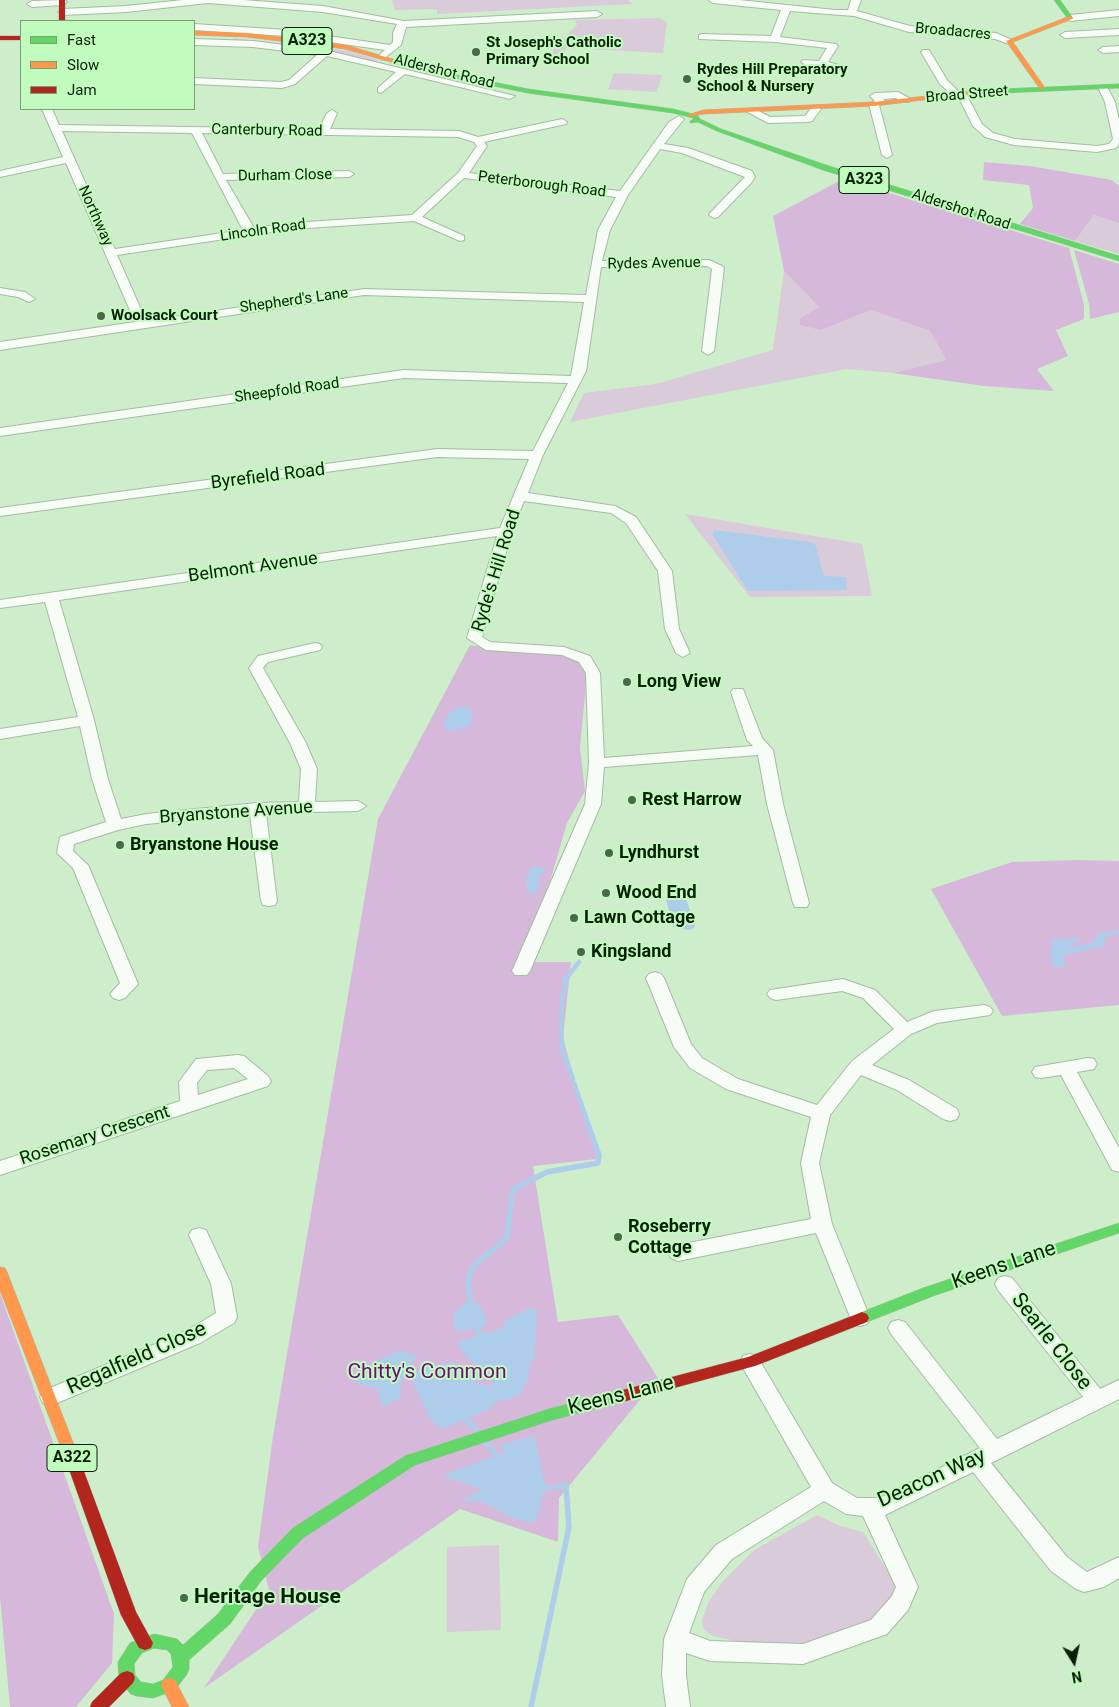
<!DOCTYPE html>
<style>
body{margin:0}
#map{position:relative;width:1119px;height:1707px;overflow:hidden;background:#ceedcb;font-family:Roboto,sans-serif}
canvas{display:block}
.legend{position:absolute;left:20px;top:20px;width:175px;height:90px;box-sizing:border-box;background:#c1fbbd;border:1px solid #77a375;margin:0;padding:6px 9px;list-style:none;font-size:15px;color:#091f08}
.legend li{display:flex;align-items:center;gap:10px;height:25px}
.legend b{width:25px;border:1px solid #77a375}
.north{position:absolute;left:1049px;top:1637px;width:50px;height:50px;-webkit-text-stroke:4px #c1fbbd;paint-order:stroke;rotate:170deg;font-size:14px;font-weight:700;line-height:20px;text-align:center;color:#091f08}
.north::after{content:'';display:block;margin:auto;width:18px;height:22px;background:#091f08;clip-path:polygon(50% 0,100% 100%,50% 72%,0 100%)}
</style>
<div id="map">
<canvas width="1119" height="1707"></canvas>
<ul class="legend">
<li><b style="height:6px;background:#63d668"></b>Fast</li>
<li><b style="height:6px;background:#ff974d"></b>Slow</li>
<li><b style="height:6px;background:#b3261e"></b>Jam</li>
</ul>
<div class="north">N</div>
</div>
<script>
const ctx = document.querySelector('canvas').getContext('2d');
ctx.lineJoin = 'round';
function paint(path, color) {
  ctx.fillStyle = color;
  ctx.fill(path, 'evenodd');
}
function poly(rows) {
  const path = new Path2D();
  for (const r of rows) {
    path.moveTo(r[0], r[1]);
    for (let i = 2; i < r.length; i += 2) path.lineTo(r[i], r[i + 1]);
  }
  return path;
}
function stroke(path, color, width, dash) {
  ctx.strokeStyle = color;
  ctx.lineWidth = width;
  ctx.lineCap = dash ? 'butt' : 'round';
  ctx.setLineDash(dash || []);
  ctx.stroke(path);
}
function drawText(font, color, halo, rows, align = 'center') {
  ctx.font = font + ' Roboto,sans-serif';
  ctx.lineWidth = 4;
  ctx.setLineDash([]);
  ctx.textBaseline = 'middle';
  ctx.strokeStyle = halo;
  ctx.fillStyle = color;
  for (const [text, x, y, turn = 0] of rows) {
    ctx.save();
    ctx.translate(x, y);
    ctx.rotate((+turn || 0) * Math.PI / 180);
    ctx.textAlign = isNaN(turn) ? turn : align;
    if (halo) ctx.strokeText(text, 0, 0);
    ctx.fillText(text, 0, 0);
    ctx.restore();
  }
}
paint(poly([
 [392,0,628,0,632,4,437,14,437,10,433,9,395,10],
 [659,18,667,22,663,53,566,48,563,54,553,57,553,49,577,25,575,20],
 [234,38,350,51,379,60,375,63,232,41],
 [614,73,662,75,657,92,608,89],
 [1094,215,1119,223,1119,254,1075,241],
 [784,271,819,307,800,318,821,330,871,310,930,331,946,360,893,373,847,369,570,422,584,393,656,384,773,350],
 [685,514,862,544,872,596,750,597],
 [716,530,811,542,824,576,748,591,712,534],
 [817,1515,840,1526,863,1532,890,1575,897,1593,895,1606,849,1634,777,1650,713,1636,703,1628,702,1621,708,1603,723,1581,754,1550],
 [499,1545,501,1630,447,1632,447,1547]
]), '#d9cbda');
paint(poly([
 [984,162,1030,166,1112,180,1119,186,1119,223,1094,215,1075,241,1020,224,1033,208,1029,185,983,180],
 [843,179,1069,248,1084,305,1084,319,1056,330,1068,356,1037,369,1054,391,984,386,893,373,946,360,930,331,871,310,821,330,800,325,800,318,819,307,784,271,773,216],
 [1074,250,1119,264,1119,312,1090,319,1089,304],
 [470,645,502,651,554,653,580,663,587,675,580,747,585,791,567,823,540,916,533,962,571,962,563,1038,597,1159,533,1166,558,1322,618,1315,658,1378,559,1498,558,1542,460,1509,204,1688,269,1590,258,1547,273,1436,378,819],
 [1078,860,1119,861,1119,1005,1002,1016,931,889,1012,862],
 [0,1293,114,1614,112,1663,76,1707,10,1707,0,1597]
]), '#d6b9da');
paint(poly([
 [715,530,811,542,815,544,824,576,846,577,847,590,748,591,712,534],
 [460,707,470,707,472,721,469,726,460,729,453,731,446,730,444,724,446,718,451,711],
 [535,866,545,869,544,872,538,880,540,883,535,894,530,894,526,884,526,878,531,868],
 [670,894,677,893,686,899,695,925,694,928,689,930,673,927,666,899],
 [1119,930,1119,934,1105,936,1105,946,1064,955,1065,967,1053,967,1050,952,1053,944,1050,940,1079,938,1080,941,1068,945,1078,946,1093,942,1100,933],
 [470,1298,480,1305,487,1320,487,1324,480,1329,485,1334,503,1328,505,1321,527,1309,537,1309,534,1359,530,1364,528,1378,520,1396,495,1402,490,1409,442,1429,429,1418,411,1377,407,1376,402,1380,400,1398,384,1407,381,1404,378,1389,355,1383,355,1378,359,1373,370,1365,395,1352,404,1351,418,1357,408,1366,409,1371,412,1374,433,1365,456,1363,464,1368,475,1382,492,1387,492,1376,487,1371,469,1360,459,1347,460,1340,472,1338,477,1335,472,1329,461,1331,454,1328,453,1320,455,1312],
 [535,1436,545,1487,537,1517,532,1523,512,1518,481,1501,461,1501,481,1489,441,1476,504,1453,501,1444]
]), '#aecdeb');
stroke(poly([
 [573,1079,562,1049,561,1022,563,992,566,988,564,981,579,962],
 [574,1083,587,1120]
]), '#aecdeb', 4.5);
stroke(poly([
 [470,1298,468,1283,470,1273,477,1263,507,1238,512,1194,515,1188,547,1172,598,1163,599,1155,586,1119],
 [466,1419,476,1430],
 [487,1443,497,1456],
 [545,1487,550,1488],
 [531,1707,569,1527,566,1485,557,1487]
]), '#aecdeb', 5.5);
const street = poly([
 [65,0,67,2,62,5,32,7,27,4,32,1,65,0],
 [183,0,243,0,323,6,404,21,597,11,602,14,597,17,406,27,401,45,382,60,377,57,385,50,287,36,194,30,194,24,287,30,390,45,393,42,393,33,397,24,323,12,208,3,126,12,63,15,58,12,63,9,126,6,183,0],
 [708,0,739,0,835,10,848,10,851,0,861,0,857,11,910,26,996,33,1014,41,1009,44,995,39,909,32,854,16,790,11,780,37,836,44,838,46,828,62,842,66,837,69,806,65,801,62,803,60,819,61,827,48,775,42,699,39,699,35,702,34,771,36,781,10,713,3,708,0],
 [1119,10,1119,16,1070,21,1065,18,1070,15,1119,10],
 [1119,29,1119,35,1065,38,1060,35,1065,32,1119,29],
 [194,39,253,41,325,50,515,96,510,99,405,74,381,93,378,92,378,88,396,72,327,56,295,84,282,88,194,84,194,78,281,82,289,80,317,55,253,47,194,45,194,39],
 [1119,46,1119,52,1103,53,1098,50,1103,47,1119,46],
 [923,50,929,50,947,80,959,92,965,92,982,124,993,133,1015,139,1097,146,1109,144,1113,139,1105,102,1098,87,1106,85,1115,102,1119,120,1119,144,1116,148,1097,152,1014,145,985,137,973,126,958,96,953,96,940,84,921,52,923,50],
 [898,92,909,98,909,102,901,102,896,98,883,99,887,103,879,105,892,155,887,158,882,155,869,104,875,101,870,96,875,93,898,92],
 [816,106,821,109,812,121,808,122,768,123,746,111,755,109,770,117,805,116,812,107,816,106],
 [42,109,52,109,59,125,319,129,327,113,332,110,337,113,330,129,459,131,478,137,562,119,567,122,566,124,484,142,487,146,469,173,620,191,669,122,679,116,684,119,664,144,688,148,752,171,755,177,751,183,718,217,714,218,709,215,710,213,745,177,682,153,660,149,628,195,610,230,602,261,709,260,722,266,724,268,714,351,708,355,702,351,712,269,707,266,601,267,586,371,543,455,528,493,615,506,636,517,672,571,679,629,690,653,683,657,676,653,665,629,658,571,626,523,611,513,524,501,512,531,482,637,490,642,564,647,590,656,600,673,604,758,753,746,747,740,731,692,733,689,743,689,762,738,773,750,783,804,809,903,807,907,795,907,793,903,767,804,758,755,604,767,601,804,530,971,527,975,515,975,512,971,585,804,589,763,586,673,579,662,562,655,486,650,467,638,497,536,59,600,94,720,108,779,121,819,146,814,257,803,299,802,301,769,290,743,249,668,258,656,315,643,320,644,322,647,320,650,268,662,263,668,306,743,317,769,315,802,358,801,366,806,358,811,266,813,277,901,275,905,269,906,263,905,261,901,250,814,146,824,118,830,74,844,73,851,88,865,138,984,125,998,119,1000,113,998,110,994,120,983,73,868,57,853,60,837,106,822,92,779,80,726,0,739,0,729,78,717,45,602,0,608,0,600,500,528,529,459,437,457,0,516,0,508,437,449,533,451,568,383,404,378,0,436,0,428,404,370,571,376,584,302,364,295,0,350,0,342,135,322,66,163,0,177,0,171,63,157,42,109],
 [62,131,192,133,243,230,115,249,62,131],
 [202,133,458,137,474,142,477,146,458,173,412,215,292,223,254,228,226,180,349,177,354,174,349,171,223,174,202,133],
 [464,178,616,197,598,230,586,295,364,289,146,321,117,255,292,229,414,221,460,241,464,240,464,236,422,217,464,178],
 [0,288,25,292,35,299,29,302,18,297,0,294,0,288],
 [655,972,661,974,664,978,691,1044,702,1058,738,1079,817,1105,852,1061,894,1029,863,998,842,991,776,1000,770,998,767,994,770,990,843,979,875,990,907,1022,934,1011,984,1005,990,1007,993,1011,990,1015,937,1023,911,1034,872,1065,909,1080,957,1109,959,1114,957,1119,950,1121,943,1119,897,1090,861,1075,830,1115,819,1163,832,1224,870,1318,867,1324,860,1326,853,1324,816,1233,678,1261,671,1258,668,1253,671,1248,678,1245,811,1219,801,1163,811,1117,726,1089,690,1068,674,1047,646,978,649,974,655,972],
 [238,1055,244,1056,268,1076,271,1081,268,1086,0,1175,0,1161,180,1101,179,1082,196,1059,238,1055],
 [234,1068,248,1079,198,1095,197,1083,207,1070,234,1068],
 [1088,1058,1094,1059,1097,1064,1094,1069,1077,1072,1119,1148,1119,1172,1112,1170,1061,1075,1041,1078,1035,1077,1032,1072,1035,1067,1041,1066,1088,1058],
 [199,1228,206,1230,231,1284,237,1317,234,1323,200,1343,57,1403,50,1406,43,1403,40,1397,43,1391,186,1331,216,1313,211,1284,189,1235,192,1230,199,1228],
 [1005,1276,1012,1278,1100,1389,1119,1380,1119,1399,991,1463,1067,1557,1087,1572,1119,1557,1119,1578,1104,1587,1084,1592,1076,1589,1051,1571,973,1472,885,1515,918,1587,908,1610,887,1634,803,1664,710,1661,686,1653,686,1675,690,1707,666,1707,662,1675,664,1639,687,1579,716,1545,811,1487,743,1368,740,1362,743,1356,750,1354,757,1356,832,1483,857,1498,880,1498,980,1448,891,1334,888,1328,891,1322,898,1320,905,1322,997,1439,1083,1397,998,1290,995,1284,998,1278,1005,1276],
 [824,1501,846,1514,863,1516,896,1587,892,1596,871,1620,803,1644,710,1641,689,1633,704,1592,732,1559,824,1501]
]);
const fast = poly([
 [1054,0,1060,0,1073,18,1072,19,1068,19,1054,0],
 [432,70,528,89,673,109,697,115,700,119,721,129,829,166,1119,256,1119,261,823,170,717,131,698,122,690,123,690,121,694,119,693,118,673,113,528,93,430,73,430,71,432,70],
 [1119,84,1119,88,979,94,976,92,979,90,1119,84],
 [1119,1223,1119,1233,933,1296,862,1324,857,1322,855,1318,857,1314,923,1288,1119,1223],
 [615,1392,620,1394,622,1398,620,1402,549,1421,415,1465,303,1538,261,1581,230,1624,189,1660,189,1669,187,1674,175,1690,153,1698,137,1696,131,1694,121,1683,119,1678,118,1662,130,1643,154,1634,177,1639,183,1645,218,1614,251,1571,293,1528,405,1456,549,1409,615,1392],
 [154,1648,167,1650,171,1654,173,1667,163,1680,153,1684,141,1682,135,1675,134,1664,142,1653,154,1648]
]);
const slow = poly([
 [1070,16,1073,18,1072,19,1013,42,1045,88,1040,89,1006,41,1070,16],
 [194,31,247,33,346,45,435,72,430,73,345,49,247,37,194,35,194,31],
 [979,90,982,92,981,93,874,106,703,114,691,117,688,115,703,110,874,102,979,90],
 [0,1267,5,1268,7,1272,79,1458,77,1462,72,1464,67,1462,65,1458,0,1290,0,1267],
 [169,1678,175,1680,189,1707,172,1707,161,1685,163,1680,169,1678]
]);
const jam = poly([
 [59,0,65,0,65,21,59,21,59,0],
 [0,36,21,36,21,40,0,40,0,36],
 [862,1312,867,1314,869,1318,867,1322,755,1366,615,1404,610,1402,608,1398,610,1394,615,1392,748,1357,862,1312],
 [72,1452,77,1454,79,1458,136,1612,153,1643,151,1648,145,1650,139,1648,121,1615,65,1458,67,1454,72,1452],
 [127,1671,133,1673,135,1678,133,1683,109,1707,90,1707,92,1702,121,1673,127,1671]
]);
stroke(street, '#a4bca2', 2);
stroke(fast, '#a4bca2', 1);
stroke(slow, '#a4bca2', 1);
stroke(jam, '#a4bca2', 1);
paint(street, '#f8fcf7');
paint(fast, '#63d668');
paint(slow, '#ff974d');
paint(jam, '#b3261e');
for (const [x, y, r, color] of [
 [476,52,5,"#4e674c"],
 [687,79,5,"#4e674c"],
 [101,316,5,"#4e674c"],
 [627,682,5,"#4e674c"],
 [632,800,5,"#4e674c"],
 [120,845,5,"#4e674c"],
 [609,853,5,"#4e674c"],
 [606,893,5,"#4e674c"],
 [574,918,5,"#4e674c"],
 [581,952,5,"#4e674c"],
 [618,1237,5,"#4e674c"],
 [184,1598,5,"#4e674c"]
]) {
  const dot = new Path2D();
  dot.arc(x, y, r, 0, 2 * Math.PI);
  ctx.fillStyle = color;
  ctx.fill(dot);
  stroke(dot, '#c1fbbd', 2);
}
drawText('15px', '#091f08', '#c1fbbd', [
 ["Broadacres",953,32,5],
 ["Aldershot Road",444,72,14],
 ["Broad Street",967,95,-5],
 ["Canterbury Road",267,131,1],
 ["Durham Close",285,176,-1],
 ["Peterborough Road",542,185,7],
 ["Aldershot Road",961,210,18],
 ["Northway",95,216,66],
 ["Lincoln Road",263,231,-8],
 ["Rydes Avenue",654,264,-1],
 ["Shepherd's Lane",294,301,-8],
 ["Sheepfold Road",287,391,-8]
]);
drawText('bold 15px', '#091f08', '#c1fbbd', [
 ["St Joseph's Catholic",486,43],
 ["Primary School",486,60],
 ["Rydes Hill Preparatory",697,70],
 ["School & Nursery",697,87],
 ["Woolsack Court",111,316]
], 'left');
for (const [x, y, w] of [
 [307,41,50],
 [864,180,50],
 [72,1458,50]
]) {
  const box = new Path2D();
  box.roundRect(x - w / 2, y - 13.5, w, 27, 4);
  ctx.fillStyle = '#c1fbbd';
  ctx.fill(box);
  stroke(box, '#091f08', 1);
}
drawText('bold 16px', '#091f08', null, [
 ["A323",307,41],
 ["A323",864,180],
 ["A322",72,1458]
]);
drawText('18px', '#091f08', '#c1fbbd', [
 ["Byrefield Road",268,477,-7],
 ["Belmont Avenue",253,568,-8],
 ["Ryde's Hill Road",497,571,-73],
 ["Bryanstone Avenue",236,813,-4],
 ["Rosemary Crescent",95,1136,-18]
]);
drawText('bold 18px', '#091f08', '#c1fbbd', [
 ["Long View",637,682],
 ["Rest Harrow",642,800],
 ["Bryanstone House",130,845],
 ["Lyndhurst",619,853],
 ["Wood End",616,893],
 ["Lawn Cottage",584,918],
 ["Kingsland",591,952],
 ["Roseberry",628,1227],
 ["Cottage",628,1248]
], 'left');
drawText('21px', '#091f08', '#c1fbbd', [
 ["Keens Lane",1004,1266,-19],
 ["Searle Close",1051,1342,52],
 ["Regalfield Close",137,1359,-24],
 ["Keens Lane",621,1396,-14],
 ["Deacon Way",932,1479,-24]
]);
drawText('21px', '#6f0b7b', '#c1fbbd', [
 ["Chitty's Common",427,1373]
]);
drawText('bold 21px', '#091f08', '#c1fbbd', [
 ["Heritage House",194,1598]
], 'left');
</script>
